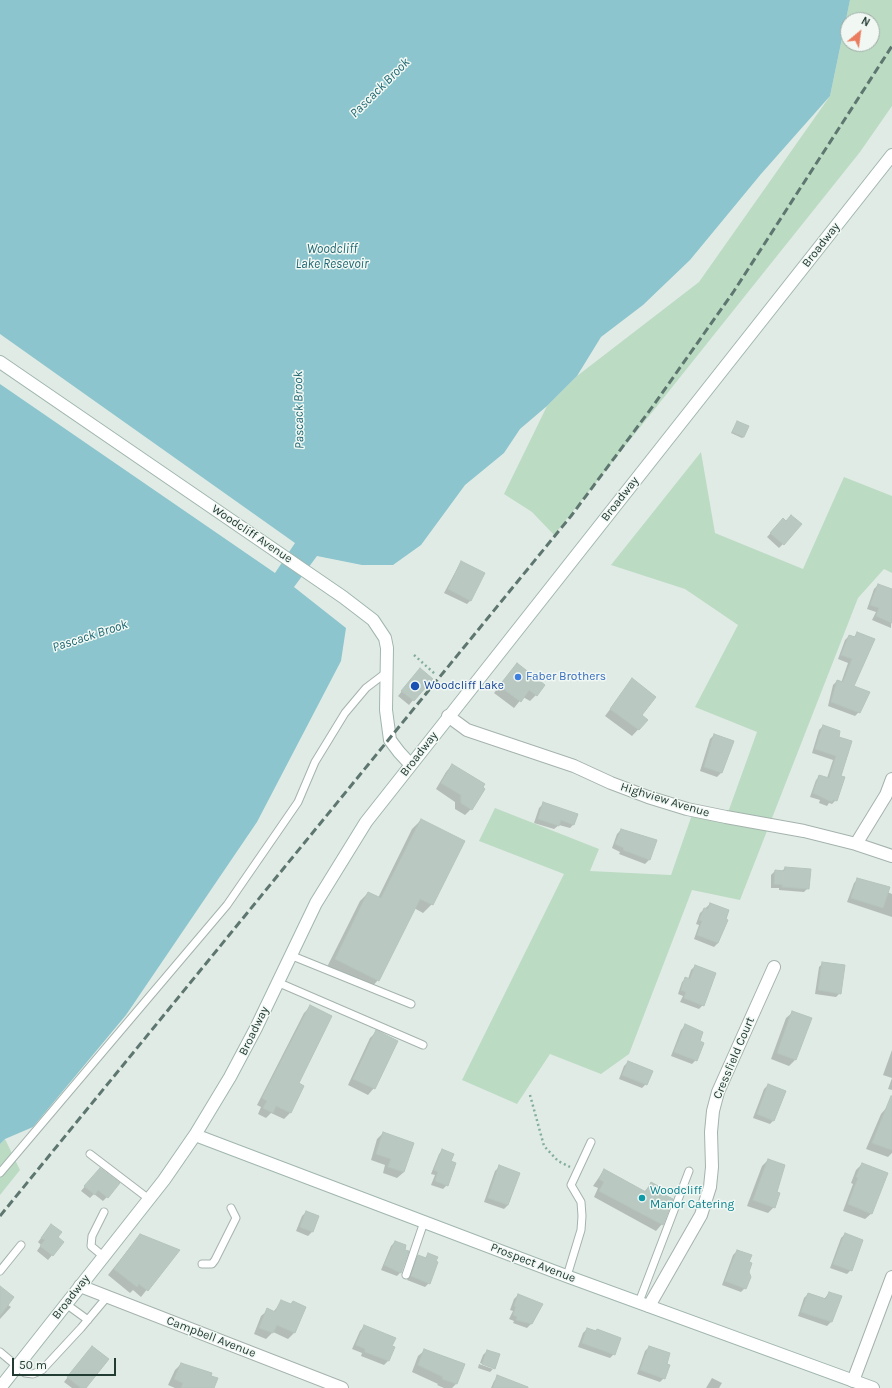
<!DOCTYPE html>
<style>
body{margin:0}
#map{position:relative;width:892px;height:1388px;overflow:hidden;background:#e1ebe6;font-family:Karla,sans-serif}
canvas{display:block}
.north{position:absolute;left:840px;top:12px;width:40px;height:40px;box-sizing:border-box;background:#f1f8f4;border:1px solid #9eaca7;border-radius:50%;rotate:29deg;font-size:11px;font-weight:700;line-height:16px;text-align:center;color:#223b33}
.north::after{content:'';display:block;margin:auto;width:14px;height:18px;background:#ea7d60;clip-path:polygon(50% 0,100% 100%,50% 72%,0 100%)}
.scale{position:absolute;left:12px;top:1358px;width:104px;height:18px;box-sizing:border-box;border:2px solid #223b33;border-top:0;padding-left:5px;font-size:12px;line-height:14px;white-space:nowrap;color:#223b33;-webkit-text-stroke:3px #f1f8f4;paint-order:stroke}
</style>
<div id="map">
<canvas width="892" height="1388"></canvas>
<div class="north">N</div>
<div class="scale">50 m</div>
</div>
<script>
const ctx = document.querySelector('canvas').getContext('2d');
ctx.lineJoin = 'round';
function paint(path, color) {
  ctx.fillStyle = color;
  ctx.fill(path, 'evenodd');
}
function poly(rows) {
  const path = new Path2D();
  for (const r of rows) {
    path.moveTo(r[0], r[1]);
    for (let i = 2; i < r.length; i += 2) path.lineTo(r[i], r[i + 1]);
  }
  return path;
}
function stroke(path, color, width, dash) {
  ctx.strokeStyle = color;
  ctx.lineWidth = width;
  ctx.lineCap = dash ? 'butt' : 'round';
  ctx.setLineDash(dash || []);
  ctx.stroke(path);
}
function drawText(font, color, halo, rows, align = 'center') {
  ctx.font = font + ' Karla,sans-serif';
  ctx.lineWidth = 3;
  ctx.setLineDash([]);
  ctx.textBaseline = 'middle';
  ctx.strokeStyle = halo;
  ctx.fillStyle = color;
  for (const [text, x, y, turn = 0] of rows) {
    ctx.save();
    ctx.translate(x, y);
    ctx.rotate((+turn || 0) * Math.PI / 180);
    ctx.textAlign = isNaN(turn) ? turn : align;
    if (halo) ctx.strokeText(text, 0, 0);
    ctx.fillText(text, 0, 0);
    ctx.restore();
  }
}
paint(poly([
 [850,0,892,0,892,106,860,152,554,535,532,512,504,494,547,406,577,376,699,282,830,96],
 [848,20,872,20,872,44,848,44],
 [701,452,715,533,803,569,844,477,892,496,892,573,884,569,858,598,740,900,692,890,629,1054,601,1074,550,1054,517,1104,462,1080,564,874,479,841,495,808,599,849,590,871,671,875,695,806,726,818,757,732,695,707,738,625,685,589,611,565],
 [5,1139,20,1170,0,1195,0,1144]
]), '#bbdbc3');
paint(poly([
 [0,0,850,0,830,96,761,174,690,260,643,305,601,337,577,376,547,406,520,429,504,453,465,485,421,545,393,565,362,565,317,556,294,587,346,628,341,661,257,822,126,1015,33,1127,5,1139,0,1144,0,384,275,573,295,543,0,334]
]), '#8cc5cd');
paint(poly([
 [737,422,744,437,742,438,731,433],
 [779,524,783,544,779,548,767,537],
 [462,563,471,600,467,604,444,593,458,567],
 [878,585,892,590,891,628,872,620,876,612,867,609,874,589],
 [858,633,874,639,852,687,859,712,855,716,828,706,833,685,837,681,841,683,848,663,838,659,845,640,849,636,854,637],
 [517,664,536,695,530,701,523,697,514,708,494,693],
 [416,674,431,679,409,705,398,696],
 [632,680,640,715,647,720,632,736,605,716],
 [823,726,837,738,840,776,836,800,832,804,829,803,827,806,819,803,820,800,810,797,816,780,820,776,827,778,833,760,812,753,819,730],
 [714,735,733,741,721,773,717,777,700,771,710,739],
 [452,765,471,809,465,815,455,809,455,802,436,789,446,772],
 [543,804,574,824,570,828,559,825,554,829,534,823,539,808],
 [421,820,463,842,432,904,423,913,414,908,378,980,370,989,327,967,360,901,368,893,378,898,412,829],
 [621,830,656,841,649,860,645,864,619,854,620,852,612,848,617,834],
 [785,868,808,888,804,892,779,890,779,888,771,888,771,875,775,871,782,871],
 [858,879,892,894,892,917,847,902,854,883],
 [710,904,726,921,718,943,714,947,694,939,699,925,696,924,700,913],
 [823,963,840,993,836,997,815,994,819,967],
 [695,966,703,1005,699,1009,680,1002,683,996,678,994,682,982,686,978,688,979,691,970],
 [310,1007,297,1084,303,1086,290,1113,284,1119,271,1113,266,1118,258,1114,261,1107,257,1105,304,1013],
 [793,1012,810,1018,795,1060,789,1066,771,1059,786,1018],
 [685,1026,696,1060,692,1064,671,1056,681,1030],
 [376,1032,374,1088,368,1095,348,1085,370,1038],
 [892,1050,892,1090,888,1089,892,1078,883,1075],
 [628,1062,646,1084,642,1088,619,1079,624,1066],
 [768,1085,774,1120,770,1124,753,1118,764,1089],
 [887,1107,892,1109,892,1153,888,1157,866,1149,881,1114],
 [383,1133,404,1172,397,1178,383,1173,385,1165,371,1160,377,1139],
 [443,1150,450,1162,447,1185,443,1189,431,1185,435,1175,431,1174,439,1154],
 [768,1160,776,1192,774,1207,768,1213,747,1206,762,1166],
 [862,1164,872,1213,865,1219,843,1211,853,1184,851,1183,856,1170],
 [499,1167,519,1174,508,1205,504,1209,484,1202,495,1171],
 [604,1170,644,1192,651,1184,664,1195,662,1224,656,1231,594,1197,598,1188,593,1186],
 [96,1173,107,1197,103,1201,94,1194,90,1198,81,1191],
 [306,1212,318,1217,312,1232,308,1236,296,1231,302,1216],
 [48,1229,63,1242,48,1260,37,1251,41,1245,38,1242],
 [845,1234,851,1270,847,1274,830,1268,841,1238],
 [140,1235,178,1250,141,1297,133,1290,130,1293,108,1275],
 [395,1242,401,1272,397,1276,381,1270,391,1246],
 [737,1251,748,1263,745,1288,741,1292,722,1285,733,1255],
 [428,1255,429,1283,425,1287,407,1280,414,1260,418,1256,424,1259],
 [0,1287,8,1305,11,1307,0,1319],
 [829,1293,840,1296,831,1322,827,1326,798,1316,804,1298,808,1294,824,1299],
 [518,1295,541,1304,531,1324,527,1328,513,1323,514,1321,509,1319,513,1311,510,1310,514,1299],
 [282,1302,295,1332,288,1339,273,1332,266,1339,254,1334,261,1316,268,1310,273,1312],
 [364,1327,391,1347,388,1361,384,1365,361,1356,362,1353,352,1349,360,1331],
 [587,1329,614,1354,610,1358,578,1347,583,1333],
 [649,1347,665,1365,664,1378,660,1382,637,1374,645,1351],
 [425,1350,463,1365,456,1384,452,1388,444,1388,437,1385,438,1384,412,1372,418,1356],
 [88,1351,85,1388,72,1388,64,1382],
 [487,1351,494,1368,493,1369,493,1367,480,1363,483,1355],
 [181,1364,210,1376,213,1388,175,1388,168,1385,175,1370],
 [479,1364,493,1369,490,1372,478,1368],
 [498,1377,528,1388,491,1388,494,1381],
 [712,1378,722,1383,719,1388,706,1388]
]), '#0003');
const building = poly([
 [737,421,749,426,744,437,732,432,737,421],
 [791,515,802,524,784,545,770,533,783,518,786,521,791,515],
 [461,561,485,573,471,601,448,589,461,561],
 [878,584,892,589,892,623,876,616,879,608,870,605,878,584],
 [857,632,875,639,854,686,870,692,860,713,831,702,837,680,843,682,852,659,841,655,849,635,855,637,857,632],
 [517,663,545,685,537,696,529,690,521,702,499,686,517,663],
 [420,668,433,679,414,701,401,691,420,668],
 [632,678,656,697,642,715,648,720,639,730,610,709,632,678],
 [823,725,840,731,839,737,852,741,841,776,845,777,837,801,833,800,832,802,813,793,819,775,829,778,836,756,815,749,823,725],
 [714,734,734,741,722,773,704,767,714,734],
 [452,764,485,784,483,787,485,789,472,810,461,803,461,795,441,783,452,764],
 [543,802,578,814,574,825,561,820,559,826,538,819,543,802],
 [421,819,465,841,433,905,420,899,379,981,335,959,368,892,381,898,421,819],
 [621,829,657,840,650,860,623,850,624,848,615,844,621,829],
 [785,867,811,869,809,889,782,887,783,885,774,884,775,870,784,871,785,867],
 [857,878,890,887,883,908,851,898,857,878],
 [710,903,729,910,726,919,728,920,718,943,697,935,702,921,699,920,704,908,708,909,710,903],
 [822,962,845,965,841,994,818,990,822,962],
 [695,965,716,973,704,1006,684,998,686,992,681,990,685,977,690,979,695,965],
 [310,1005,332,1016,299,1083,304,1086,291,1113,276,1106,273,1113,263,1108,267,1101,262,1098,310,1005],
 [792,1011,812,1018,796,1060,777,1053,792,1011],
 [685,1024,703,1032,700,1041,704,1043,697,1061,674,1052,685,1024],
 [376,1030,398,1041,375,1089,353,1079,376,1030],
 [628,1061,653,1071,647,1085,622,1075,628,1061],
 [768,1084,786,1091,774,1121,757,1114,768,1084],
 [891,1096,892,1096,892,1150,872,1143,891,1096],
 [383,1132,414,1143,404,1172,388,1167,391,1159,376,1154,383,1132],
 [442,1149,454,1154,451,1161,456,1163,448,1186,435,1181,438,1172,434,1170,442,1149],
 [768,1159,785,1165,777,1192,780,1193,775,1208,753,1200,768,1159],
 [862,1163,888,1173,872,1214,848,1204,858,1178,856,1177,862,1163],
 [499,1165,520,1173,508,1205,488,1198,499,1165],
 [100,1168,120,1183,108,1198,98,1190,95,1195,84,1186,100,1168],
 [604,1169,646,1192,651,1182,667,1191,665,1195,673,1199,663,1225,599,1191,604,1182,599,1179,604,1169],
 [306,1211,319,1216,313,1232,300,1227,306,1211],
 [51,1224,62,1232,58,1237,64,1242,53,1256,40,1246,45,1240,41,1238,51,1224],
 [845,1233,863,1240,852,1271,833,1264,845,1233],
 [140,1234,180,1250,148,1291,139,1284,137,1287,114,1269,140,1234],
 [395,1241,406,1245,405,1250,409,1251,401,1273,384,1265,395,1241],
 [737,1250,752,1255,749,1262,752,1263,749,1272,751,1277,746,1289,725,1281,737,1250],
 [428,1253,438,1257,436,1261,438,1262,430,1284,411,1276,418,1255,426,1258,428,1253],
 [0,1286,14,1297,0,1316,0,1286],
 [829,1292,842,1296,832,1322,801,1312,808,1293,826,1299,829,1292],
 [518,1294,543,1304,532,1324,516,1320,517,1317,513,1315,516,1307,514,1306,518,1294],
 [281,1300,291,1304,293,1301,306,1307,295,1333,277,1325,273,1333,259,1328,267,1308,275,1312,281,1300],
 [364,1325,396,1338,392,1346,395,1347,389,1361,365,1352,365,1349,356,1345,364,1325],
 [587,1328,596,1331,597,1329,621,1338,615,1355,582,1343,587,1328],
 [92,1346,109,1359,86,1388,81,1388,67,1377,92,1346],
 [649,1346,670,1353,667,1364,670,1365,665,1379,640,1370,649,1346],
 [424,1349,465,1364,457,1384,442,1379,443,1377,418,1365,424,1349],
 [487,1350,500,1354,495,1369,482,1364,487,1350],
 [181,1363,212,1373,211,1376,218,1378,214,1388,181,1388,183,1383,174,1379,181,1363],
 [497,1375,528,1387,528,1388,493,1388,497,1375]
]);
paint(building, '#bac8c2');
stroke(building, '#b4c4bd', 1);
const lane = poly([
 [290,955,411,1004],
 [277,982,423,1045],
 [90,1154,149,1199],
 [0,1173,227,905,298,802,315,762,345,713,366,688,387,672],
 [103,1256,91,1246,92,1236,104,1212],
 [202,1264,212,1264,215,1260,236,1218,231,1208],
 [0,1271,21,1245],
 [406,1275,424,1222],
 [567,1276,581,1230,582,1216,581,1202,571,1185,591,1142],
 [639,1302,689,1171],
 [66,1304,88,1320],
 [0,1352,25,1373,33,1374,42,1370,81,1328,107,1297]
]);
const street = poly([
 [448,716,467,730,574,766,611,783,648,797,687,809,726,817,804,831,856,844,892,856],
 [856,844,886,795,892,779],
 [80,1286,342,1388],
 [649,1306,701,1215,710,1187,712,1167,711,1132,713,1111,718,1092,774,967],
 [853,1381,892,1277]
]);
const secondary = poly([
 [0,362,343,597,373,620,385,638,387,648,386,710,390,740,399,752,410,764],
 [195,1135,569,1277,873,1388],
 [0,1388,164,1180,195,1135,230,1077,256,1028,316,903,366,822,892,155]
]);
stroke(lane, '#a4b3ad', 9);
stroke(street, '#a4b3ad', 14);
stroke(secondary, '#a0b6ae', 14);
stroke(poly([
 [414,655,435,674],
 [530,1095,544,1146,558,1161,570,1167]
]), '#83ad9f', 2.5, [2, 3]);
stroke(lane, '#fff', 7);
stroke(street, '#fff', 12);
stroke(secondary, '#fff', 12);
stroke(poly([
 [0,1216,571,516,653,406,734,291,892,46]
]), '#5d766f', 3, [8, 4]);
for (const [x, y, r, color] of [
 [518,677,4,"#3f7fe0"],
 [415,686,5,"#1a4fb4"],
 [642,1198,4,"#0f9aa8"]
]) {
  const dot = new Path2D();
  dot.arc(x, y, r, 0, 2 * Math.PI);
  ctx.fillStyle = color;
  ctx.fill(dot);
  stroke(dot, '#f1f8f4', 1.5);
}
drawText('12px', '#223b33', '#f1f8f4', [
 ["Broadway",821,245,-52],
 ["Broadway",620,499,-52],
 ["Woodcliff Avenue",252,534,34],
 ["Broadway",419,754,-52],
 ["Highview Avenue",665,800,17],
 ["Broadway",254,1031,-64],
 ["Cressfield Court",734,1058,-67],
 ["Prospect Avenue",533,1263,21],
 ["Broadway",71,1297,-52],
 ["Campbell Avenue",211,1337,21]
]);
drawText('12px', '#366cbe', '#f1f8f4', [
 ["Faber Brothers",526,677]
], 'left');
drawText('12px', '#164399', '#f1f8f4', [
 ["Woodcliff Lake",424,686]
], 'left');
drawText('12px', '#0d838f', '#f1f8f4', [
 ["Woodcliff",650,1191],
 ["Manor Catering",650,1205]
], 'left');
drawText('italic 13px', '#206873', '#f1f8f4', [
 ["Pascack Brook",380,88,-45],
 ["Woodcliff",332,249],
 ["Lake Resevoir",332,264],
 ["Pascack Brook",299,410,-91],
 ["Pascack Brook",90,636,-18]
]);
</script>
